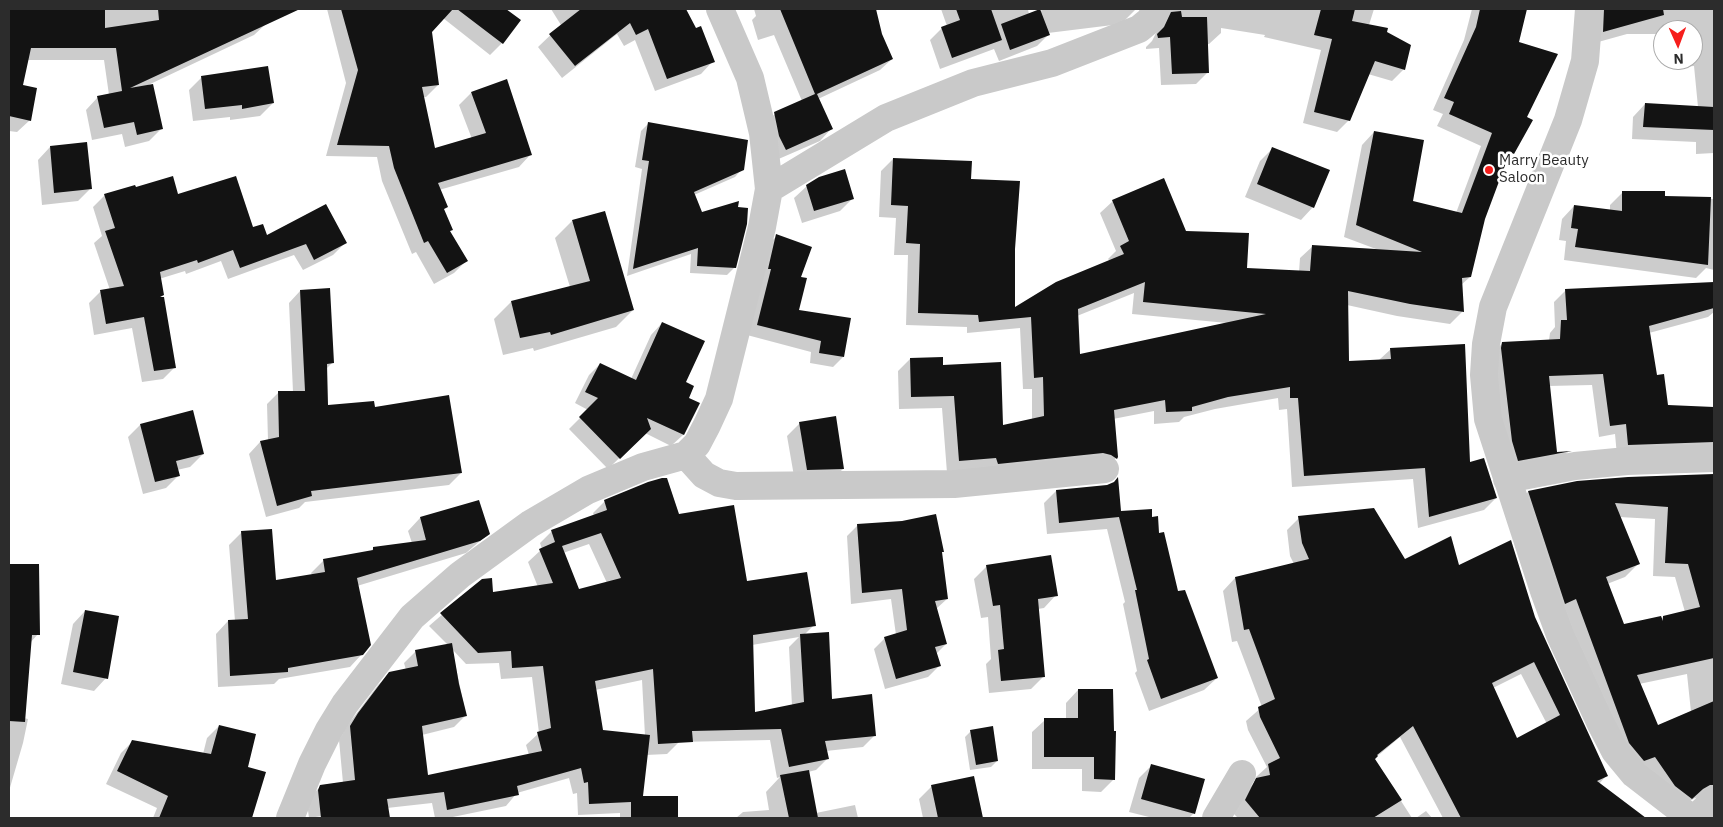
<!DOCTYPE html>
<style>
body{margin:0}
#map{position:relative;width:1723px;height:827px;overflow:hidden;background:#fff;font-family:"IBM Plex Sans",sans-serif}
canvas{display:block}
.frame{position:absolute;inset:0;border:10px solid #2c2c2c;pointer-events:none}
.north{position:absolute;left:1653px;top:20px;width:50px;height:50px;box-sizing:border-box;background:#fff;border:1px solid #ababab;border-radius:50%;rotate:178deg;font-size:14px;font-weight:700;line-height:20px;text-align:center;color:#2c2c2c}
.north::after{content:'';display:block;margin:auto;width:18px;height:22px;background:#f61e1c;clip-path:polygon(50% 0,100% 100%,50% 72%,0 100%)}
</style>
<div id="map">
<canvas width="1723" height="827"></canvas>
<div class="frame"></div>
<div class="north">N</div>
</div>
<script>
const ctx = document.querySelector('canvas').getContext('2d');
ctx.lineJoin = 'round';
function paint(path, color) {
  ctx.fillStyle = color;
  ctx.fill(path, 'evenodd');
}
function poly(rows) {
  const path = new Path2D();
  for (const r of rows) {
    path.moveTo(r[0], r[1]);
    for (let i = 2; i < r.length; i += 2) path.lineTo(r[i], r[i + 1]);
  }
  return path;
}
function stroke(path, color, width, dash) {
  ctx.strokeStyle = color;
  ctx.lineWidth = width;
  ctx.lineCap = dash ? 'butt' : 'round';
  ctx.setLineDash(dash || []);
  ctx.stroke(path);
}
function drawText(font, color, halo, rows, align = 'center') {
  ctx.font = font + ' "IBM Plex Sans",sans-serif';
  ctx.lineWidth = 5;
  ctx.setLineDash([]);
  ctx.textBaseline = 'middle';
  ctx.strokeStyle = halo;
  ctx.fillStyle = color;
  for (const [text, x, y, turn = 0] of rows) {
    ctx.save();
    ctx.translate(x, y);
    ctx.rotate((+turn || 0) * Math.PI / 180);
    ctx.textAlign = isNaN(turn) ? turn : align;
    if (halo) ctx.strokeText(text, 0, 0);
    ctx.fillText(text, 0, 0);
    ctx.restore();
  }
}
paint(poly([
 [9,9,260,9,267,23,254,35,146,86,161,129,149,141,125,147,122,134,92,140,86,110,98,97,109,95,104,60,27,60,22,86,30,120,17,132,9,131],
 [327,9,504,9,520,21,502,43,490,55,443,18,431,32,438,85,426,97,423,97,434,149,472,139,459,105,471,93,530,155,519,167,439,190,446,207,443,210,452,229,449,232,466,261,454,273,434,284,416,252,412,254,382,181,377,157,326,156,346,83],
 [551,9,684,9,713,61,701,74,655,91,635,40,624,46,617,34,562,78,538,47,561,25],
 [754,9,875,9,881,35,892,59,880,70,818,99,831,129,820,141,774,161,763,125,775,114,802,101,774,35,758,40,752,20,756,16],
 [941,9,1028,9,1029,15,1045,9,1136,9,1121,24,1048,33,1049,34,1037,46,999,61,994,49,940,69,930,40,942,28,947,26],
 [1154,9,1374,9,1369,25,1386,32,1404,69,1392,81,1368,74,1349,120,1337,132,1303,123,1321,50,1264,37,1265,35,1221,28,1221,33,1209,44,1207,44,1208,72,1196,84,1161,85,1159,48,1146,49,1146,47,1152,41,1158,29],
 [1472,9,1526,9,1518,43,1526,118,1513,153,1506,161,1484,218,1470,277,1461,285,1462,312,1450,324,1397,316,1347,305,1348,362,1379,360,1391,349,1469,464,1496,498,1484,510,1418,528,1413,479,1292,487,1287,409,1279,410,1278,398,1215,409,1184,417,1179,422,1154,424,1154,411,1113,419,1117,457,1104,470,947,473,942,408,899,409,898,371,910,359,942,366,1002,426,1032,420,1032,389,1023,389,1020,328,967,333,967,327,906,325,908,255,894,255,896,218,879,217,881,171,893,159,970,180,1014,249,1013,310,1110,261,1108,259,1116,251,1100,213,1113,201,1186,233,1246,269,1299,272,1300,258,1313,246,1376,249,1344,237,1362,145,1374,132,1412,202,1456,213,1481,146,1437,126,1443,114,1433,110,1464,40],
 [1134,293,1132,314,1227,323,1079,355,1077,316],
 [1585,9,1714,9,1714,153,1696,154,1696,142,1632,139,1633,117,1645,104,1698,107,1694,66,1684,67,1684,60,1693,60,1693,30,1663,30,1663,34,1627,34,1591,44],
 [201,78,273,103,260,116,230,120,230,117,193,121,189,90],
 [649,123,742,169,735,177,694,195,701,214,735,267,727,275,690,273,691,254,627,276,642,169,635,167,641,131],
 [50,147,90,189,78,201,42,205,38,160],
 [1273,148,1313,207,1301,220,1245,197,1260,161],
 [807,186,853,198,840,211,802,223,794,198],
 [135,189,178,196,266,237,345,243,333,255,303,270,294,255,228,279,221,261,186,274,185,271,159,279,162,295,159,298,175,367,163,379,142,382,132,328,94,335,89,303,100,292,110,290,94,243,102,236,93,207,105,195],
 [1623,192,1664,197,1714,199,1714,270,1706,268,1696,278,1564,260,1566,241,1559,240,1562,219,1574,206,1610,211,1610,205],
 [572,221,633,310,616,327,534,351,533,348,503,355,494,319,511,302,570,287,555,238],
 [777,236,800,278,797,311,843,357,833,367,810,363,811,352,747,335,766,246],
 [1714,283,1714,312,1708,317,1649,333,1656,376,1667,407,1714,408,1714,459,1617,456,1615,434,1599,437,1592,385,1549,386,1556,454,1568,452,1559,462,1507,472,1491,354,1503,343,1549,340,1550,333,1555,327,1554,302,1566,290],
 [300,291,332,363,326,369,327,407,373,408,461,473,449,485,305,502,299,508,266,517,249,454,260,442,268,441,267,404,279,392,293,392,289,303],
 [662,323,684,383,687,398,698,403,683,435,671,446,645,433,608,469,569,429,588,410,575,403,589,375,600,364,631,379,651,335],
 [800,423,843,469,830,481,795,482,787,436],
 [140,425,203,454,190,467,177,470,179,475,166,488,143,494,128,437],
 [1714,475,1714,806,1704,797,1695,798,1688,802,1630,774,1515,505,1528,492,1628,478],
 [1619,517,1655,519,1653,576,1675,577,1685,612,1663,617,1661,619,1623,626,1607,584,1625,577,1638,564],
 [1687,674,1691,712,1657,727,1639,684],
 [1056,491,1120,512,1151,518,1178,593,1217,678,1204,690,1149,711,1135,673,1137,671,1123,604,1125,602,1107,529,1047,534,1044,503],
 [605,501,678,515,746,583,814,625,804,635,831,700,875,735,863,747,826,751,827,759,816,770,808,772,816,813,855,805,858,818,736,818,743,812,769,810,766,792,780,777,777,778,770,740,679,742,667,754,646,755,641,797,677,797,676,818,620,818,620,813,578,815,577,793,573,794,569,778,517,793,506,806,448,818,435,818,432,803,387,808,388,818,322,818,322,816,309,818,307,803,309,798,321,786,343,783,339,740,347,726,378,685,390,673,406,670,404,663,416,651,448,645,429,626,482,580,492,593,538,587,528,562,542,549,540,543,552,531,594,516,593,513],
 [589,544,607,583,578,590,563,553],
 [799,637,789,647,792,706,754,714,752,645],
 [452,649,466,664,499,663,501,679,532,677,539,733,526,745,529,755,427,776,422,735,454,727,466,715],
 [642,680,645,736,602,731,595,690],
 [420,518,488,534,466,553,357,586,362,654,350,667,279,679,274,684,218,687,216,634,228,621,235,621,229,545,242,532,274,582,312,575,311,573,324,560,370,552,373,549,412,543,408,531],
 [1299,518,1405,561,1458,567,1534,617,1606,776,1599,784,1644,818,1443,818,1400,737,1374,759,1412,818,1238,818,1233,813,1245,792,1257,780,1256,777,1267,767,1248,730,1246,721,1262,707,1237,641,1232,642,1223,591,1235,578,1294,564,1290,556,1287,530],
 [1521,674,1547,724,1516,740,1493,688],
 [858,525,941,553,947,599,936,609,946,644,936,654,939,666,928,677,885,689,874,649,885,638,896,635,891,599,851,604,847,536],
 [9,565,38,565,38,634,30,643,24,718,28,719,23,743,9,791],
 [987,566,1056,595,1044,608,1038,609,1044,676,1031,689,989,693,986,664,991,659,988,617,981,618,974,579],
 [85,611,106,678,94,691,61,684,73,624],
 [1078,690,1114,779,1101,792,1082,791,1082,769,1032,769,1032,732,1045,720,1066,720,1066,703],
 [219,726,247,768,265,773,251,818,153,818,157,808,106,784,121,753,133,741,203,754,207,738],
 [971,731,997,761,991,767,970,770,965,737],
 [1151,766,1203,780,1193,814,1189,818,1153,818,1129,812,1139,778],
 [973,778,981,818,923,818,919,799,932,786],
 [1426,811,1432,818,1416,818]
]), '#0003');
paint(poly([
 [9,9,105,9,105,28,159,20,158,9,300,9,130,88,153,84,163,129,137,135,134,122,104,128,97,96,122,91,116,48,31,48,23,85,37,88,31,121,9,116],
 [341,9,453,9,432,32,439,85,422,87,435,148,486,133,471,92,507,79,532,155,438,183,448,207,444,209,453,230,450,231,468,261,447,273,428,241,424,243,394,168,389,146,337,145,358,70],
 [457,9,506,9,521,20,503,44],
 [581,9,687,9,686,9,696,28,701,26,715,62,667,79,648,29,636,35,630,23,575,66,549,34],
 [780,9,876,9,882,34,893,59,817,94,833,129,786,150,779,136,774,112,815,94],
 [956,9,991,9,1002,40,952,58,941,27,960,20],
 [1040,9,1050,35,1010,50,1001,24],
 [1321,9,1355,9,1352,21,1388,28,1387,32,1411,45,1405,70,1375,61,1350,121,1314,112,1332,39,1314,35],
 [1480,9,1527,9,1519,42,1558,54,1527,117,1533,120,1514,154,1510,152,1485,219,1471,277,1462,278,1464,312,1410,304,1348,291,1349,361,1391,359,1390,348,1465,344,1470,462,1484,458,1497,498,1429,517,1425,468,1304,476,1298,398,1290,398,1290,387,1228,397,1192,407,1192,411,1166,412,1165,400,1114,410,1118,457,1117,459,1111,455,1103,453,998,464,996,458,959,461,954,396,911,397,910,358,943,357,943,365,1001,362,1003,425,1044,416,1043,377,1034,378,1031,317,979,322,978,315,918,313,920,244,906,243,908,206,891,205,893,158,972,161,971,179,1020,181,1015,249,1015,307,1056,282,1124,254,1120,246,1129,241,1112,200,1164,178,1186,231,1249,233,1247,268,1310,271,1312,245,1422,252,1356,225,1374,131,1424,140,1413,201,1462,213,1492,133,1449,114,1454,102,1444,98,1476,27],
 [1145,282,1143,302,1266,314,1080,354,1078,309],
 [1604,9,1663,9,1664,15,1603,32],
 [1181,11,1182,17,1207,17,1209,73,1172,74,1170,37,1158,38,1157,34,1164,27,1171,12],
 [268,66,274,103,242,109,242,105,205,109,201,76],
 [1645,103,1714,107,1714,130,1643,127],
 [648,122,748,140,744,170,694,192,702,212,739,201,738,207,748,208,747,224,736,268,697,266,698,248,633,269,649,161,642,160],
 [87,142,92,189,54,193,50,146],
 [1272,147,1330,170,1314,208,1257,184],
 [845,169,854,199,814,211,806,185,819,177],
 [173,176,178,194,236,176,253,227,263,224,267,235,326,204,347,243,314,260,306,244,240,268,233,250,198,263,197,260,160,272,164,295,160,297,164,297,176,368,154,371,144,317,106,324,100,290,124,286,105,231,115,228,104,194,135,185,136,187],
 [1622,191,1665,191,1665,196,1711,197,1708,265,1575,247,1578,229,1571,228,1574,205,1622,211],
 [605,211,634,310,551,335,550,332,520,338,511,301,590,281,572,220],
 [776,234,812,247,801,277,807,278,799,310,851,318,844,357,819,353,821,341,757,325,771,269,768,269],
 [1714,282,1714,308,1649,326,1657,375,1664,374,1668,405,1714,407,1714,442,1628,445,1626,424,1610,426,1603,374,1549,376,1557,452,1572,451,1518,461,1512,441,1501,348,1502,342,1560,339,1561,320,1567,320,1565,289],
 [330,288,334,363,327,364,328,405,374,401,375,407,449,395,462,473,311,491,312,496,277,506,260,441,279,437,278,391,305,391,300,290],
 [662,322,705,341,686,382,694,386,689,398,700,403,684,435,647,418,651,429,620,459,579,417,598,398,585,392,600,363,636,380],
 [193,410,204,454,176,461,180,476,155,482,140,424],
 [836,416,844,469,807,470,799,422],
 [1714,474,1714,658,1637,675,1658,725,1714,701,1714,785,1710,785,1703,789,1692,799,1675,786,1655,757,1644,761,1629,743,1576,599,1565,604,1528,491,1577,481,1628,477],
 [1615,503,1668,507,1665,563,1688,564,1700,607,1663,616,1663,621,1661,616,1624,624,1606,577,1640,564],
 [1118,477,1121,511,1152,509,1152,517,1158,516,1159,533,1164,532,1178,591,1185,590,1218,678,1161,699,1147,660,1149,659,1135,590,1137,590,1119,517,1059,523,1056,490,1107,485,1114,482],
 [662,478,667,478,679,514,734,505,747,581,807,572,816,626,753,635,755,712,804,702,800,634,829,632,832,699,872,694,876,736,825,741,829,759,789,767,781,729,692,731,693,742,658,744,653,669,595,681,603,730,650,735,643,796,678,796,678,818,631,818,631,802,589,804,588,782,584,783,581,768,517,786,519,795,447,810,444,792,387,799,390,818,321,818,318,790,320,785,355,780,350,726,358,713,389,672,418,666,415,650,452,643,459,684,467,716,422,726,428,775,542,751,537,732,551,728,543,666,512,668,511,651,478,653,440,613,482,579,492,578,493,592,553,583,539,549,555,542,551,530,607,510,604,500,648,482],
 [601,533,621,578,579,589,562,546],
 [479,500,490,534,480,541,357,578,371,645,363,655,288,668,288,672,230,676,228,620,248,619,241,531,272,529,276,580,325,572,323,559,373,550,373,547,426,540,420,517],
 [1374,508,1405,559,1451,536,1459,565,1511,540,1535,617,1608,776,1597,781,1646,818,1461,818,1413,726,1377,755,1378,756,1375,759,1402,800,1373,818,1260,818,1245,800,1256,778,1270,775,1268,764,1280,758,1260,717,1258,707,1275,699,1249,629,1244,630,1235,577,1309,559,1302,543,1298,516],
 [1534,662,1560,715,1517,738,1492,683],
 [936,514,944,552,942,552,948,599,935,601,947,644,935,647,941,666,896,679,884,637,907,630,902,589,862,593,857,524,902,521],
 [1051,555,1058,596,1038,599,1045,677,1001,681,998,650,1004,649,1000,605,993,606,986,565],
 [9,564,39,564,40,635,32,635,25,722,9,721],
 [85,610,119,616,108,679,73,672],
 [1078,689,1113,689,1114,731,1116,731,1115,780,1094,779,1094,757,1044,757,1044,718,1078,718],
 [219,725,256,734,248,767,266,772,252,818,159,818,168,796,117,771,132,740,211,754],
 [993,726,998,761,976,765,970,730],
 [1151,764,1205,779,1195,814,1141,799],
 [809,770,818,818,789,818,780,775],
 [974,776,983,818,938,818,931,785]
]), '#131313');
stroke(poly([
 [1589,9,1585,61,1568,120,1493,307,1486,344,1484,375,1488,419,1544,591,1560,635,1600,722,1615,751,1634,774,1691,818],
 [769,189,886,118,973,83,1052,63,1139,29,1150,20,1156,9],
 [686,455,704,475,719,483,736,486,954,484,1105,469],
 [1507,479,1575,466,1627,461,1714,458],
 [290,818,312,764,329,730,345,704,412,617,460,575,530,524,588,490,643,467,686,455,697,444,707,425,719,399,762,227,769,189,763,133,750,78,720,9],
 [1216,818,1242,774],
 [1696,818,1714,800]
]), '#c9c9c9', 28);
for (const [x, y, r, color] of [
 [1489,170,5,"#f61e1c"]
]) {
  const dot = new Path2D();
  dot.arc(x, y, r, 0, 2 * Math.PI);
  ctx.fillStyle = color;
  ctx.fill(dot);
  stroke(dot, '#fff', 2);
}
drawText('15px', '#2c2c2c', '#fff', [
 ["Marry Beauty",1499,161],
 ["Saloon",1499,178]
], 'left');
</script>
